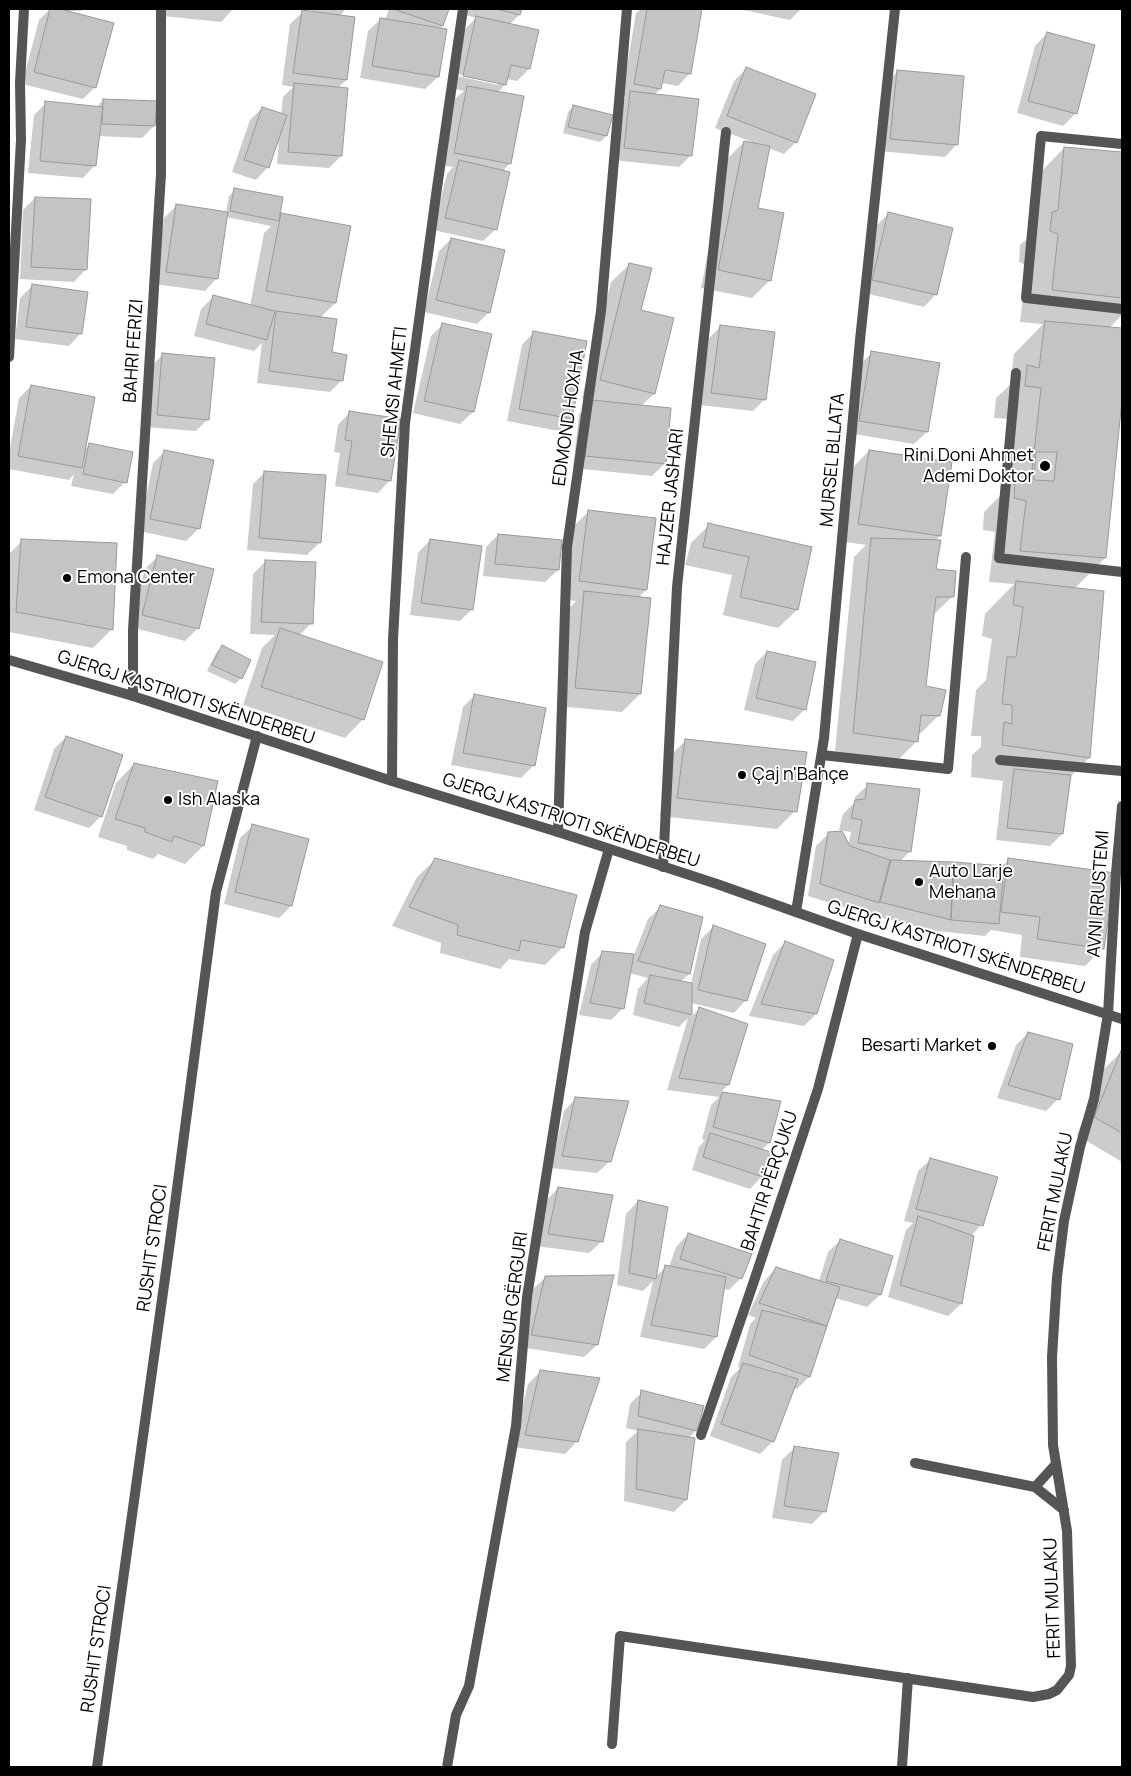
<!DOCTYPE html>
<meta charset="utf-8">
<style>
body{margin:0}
#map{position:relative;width:1131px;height:1776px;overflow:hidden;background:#fff;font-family:Manrope,sans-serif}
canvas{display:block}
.frame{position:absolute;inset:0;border:10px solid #000;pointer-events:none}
</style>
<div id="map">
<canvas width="1131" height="1776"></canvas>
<div class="frame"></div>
</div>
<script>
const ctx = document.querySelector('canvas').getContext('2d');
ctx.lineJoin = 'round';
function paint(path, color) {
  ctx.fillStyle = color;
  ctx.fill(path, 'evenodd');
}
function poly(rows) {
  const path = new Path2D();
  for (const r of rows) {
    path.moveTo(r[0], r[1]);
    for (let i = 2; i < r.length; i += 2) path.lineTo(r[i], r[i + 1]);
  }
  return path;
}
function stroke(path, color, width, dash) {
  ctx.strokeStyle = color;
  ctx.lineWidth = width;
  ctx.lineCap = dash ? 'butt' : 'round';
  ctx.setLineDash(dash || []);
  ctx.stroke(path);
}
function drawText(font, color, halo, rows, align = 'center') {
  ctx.font = font + ' Manrope,sans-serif';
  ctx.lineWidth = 4;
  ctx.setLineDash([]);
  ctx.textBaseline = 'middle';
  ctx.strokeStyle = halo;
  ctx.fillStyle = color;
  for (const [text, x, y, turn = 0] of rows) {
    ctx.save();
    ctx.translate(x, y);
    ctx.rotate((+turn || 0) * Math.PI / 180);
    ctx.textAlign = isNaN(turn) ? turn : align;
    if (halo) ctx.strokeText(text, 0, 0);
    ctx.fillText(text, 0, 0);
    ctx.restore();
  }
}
paint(poly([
 [34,9,83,9,80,11,68,11,67,12,95,87,83,99,22,84,39,20,49,10],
 [163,9,233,9,221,22,163,16],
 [306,9,346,9,339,17,346,80,338,88,341,156,329,168,277,164,279,138,268,167,256,180,232,172,250,120,262,108,281,115,283,97,293,87,282,85,290,24,303,12,322,14,323,13],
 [389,9,448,9,442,26,439,29,438,77,425,89,360,78,368,31,381,19,385,20],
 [460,9,521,9,519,15,509,25,529,69,517,81,507,79,505,85,497,93,510,163,502,172,496,229,483,241,433,230,447,174,453,167,443,165,455,99,464,91,452,88,464,30,476,18,459,13],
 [458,74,498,82,498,85,457,76],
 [641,9,701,10,690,73,678,86,661,83,660,89,654,95,691,155,679,167,612,160,618,105,626,97,622,96,636,13],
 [739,9,801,9,790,20],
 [1047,33,1075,114,1063,126,1017,113,1035,46],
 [746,69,796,142,784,154,768,148,756,209,770,280,752,298,701,288,726,160,744,142,752,144,752,142,715,128,734,81],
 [897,72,957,144,945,157,879,151,885,84],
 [103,100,154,126,142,138,98,136,95,165,83,178,28,173,34,115,46,103,96,108],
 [574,106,611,116,606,136,600,142,563,133,568,112],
 [1064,148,1122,153,1122,315,1109,328,1122,329,1122,388,1105,558,1074,589,1103,593,1089,758,1069,778,1062,834,1050,846,996,840,1003,781,971,777,972,755,981,747,981,736,971,736,976,690,986,680,992,639,982,636,985,614,1014,584,989,582,995,532,983,530,984,512,1002,494,1010,419,994,418,996,398,1010,385,1014,354,1043,324,1020,322,1027,266,1019,262,1020,245,1028,238,1033,180],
 [235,190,278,218,282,215,335,303,320,318,331,354,342,380,330,392,257,383,262,343,254,351,194,336,201,309,213,297,250,306,264,233,271,226,226,217,217,278,205,291,155,284,164,218,176,206,226,213,229,196],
 [35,198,86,269,74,282,20,279,23,210],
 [888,214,936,294,924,307,860,292,876,226],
 [451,239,489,312,477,324,424,312,439,251],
 [630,264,640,311,654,394,641,406,665,463,652,476,573,468,579,414,592,401,582,398,611,282],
 [32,286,81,333,69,346,15,339,20,298],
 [443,324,473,412,460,424,413,413,431,336],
 [721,326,765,399,753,411,700,405,709,338],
 [534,332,586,342,571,419,559,431,507,421,522,345],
 [872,353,927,432,914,444,848,433,859,365],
 [163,354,208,419,196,431,145,427,151,367],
 [31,386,84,450,89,445,125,482,113,494,71,486,74,474,69,480,9,469,9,454,19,398],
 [350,412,390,480,378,493,335,486,340,453,334,452,338,425],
 [165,451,199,528,186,541,139,531,153,463],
 [869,451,951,463,940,536,935,541,935,570,952,597,933,615,924,687,939,715,921,733,918,733,916,742,898,760,835,751,854,557,866,545,840,541,851,469],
 [265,472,320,542,307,555,247,550,253,484],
 [589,511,646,590,638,598,640,694,622,712,557,706,566,611,576,601,561,599,571,529],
 [709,525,811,548,797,610,778,628,723,615,732,575,685,565,691,543],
 [498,535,558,570,545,582,483,576,486,547],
 [430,540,472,609,460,621,410,615,418,553],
 [22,541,116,544,111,630,93,648,9,632,9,554],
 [158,556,213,570,197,629,185,641,130,627,145,569],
 [265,562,311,623,299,636,363,719,345,738,243,705,262,648,275,635,250,634,253,574],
 [222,647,241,678,235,684,207,671,216,653],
 [767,652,805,709,793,721,744,710,755,664],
 [475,695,545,709,533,766,521,778,451,765,463,707],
 [66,737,101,816,89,828,34,810,54,749],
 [685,741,795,811,777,829,660,816,667,759],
 [134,764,217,782,203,846,185,864,158,854,153,859,127,850,127,846,98,837,116,783],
 [868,785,910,851,900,862,951,866,954,863,1001,867,1009,860,1103,948,1085,966,1020,957,1022,935,991,930,985,936,937,931,866,914,808,896,816,846,828,834,848,846,851,832,839,830,843,814,855,802,855,797],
 [253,826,291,906,279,918,224,904,240,838],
 [436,859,563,947,545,965,509,959,500,969,440,953,441,943,392,926,417,877],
 [661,907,689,974,680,982,691,984,701,939,713,927,746,1000,734,1013,691,1003,691,1017,699,1009,728,1085,720,1093,780,1102,769,1143,761,1150,762,1176,750,1189,692,1170,699,1147,705,1140,702,1139,711,1105,719,1097,667,1090,688,1018,679,1027,633,1015,638,989,648,978,629,973,623,1008,611,1020,579,1015,591,965,603,952,634,955,648,919],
 [785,943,816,1014,804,1026,749,1016,773,955],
 [1028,1033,1058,1099,1046,1111,997,1098,1016,1045],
 [1121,1052,1122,1052,1122,1162,1077,1135,1103,1070],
 [576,1098,610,1161,597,1173,551,1168,564,1111],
 [931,1159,981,1225,971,1236,961,1304,948,1316,888,1297,906,1230,913,1223,904,1221,918,1171],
 [558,1188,602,1241,589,1253,536,1246,546,1201],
 [638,1201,655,1277,666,1267,669,1267,676,1247,688,1234,741,1278,729,1290,723,1289,716,1337,704,1349,640,1337,653,1281,643,1291,617,1285,626,1214],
 [841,1240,880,1295,867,1307,835,1298,809,1377,797,1389,794,1388,773,1441,760,1454,710,1436,731,1377,740,1368,738,1367,750,1324,756,1318,748,1315,764,1281,776,1268,819,1281,828,1252],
 [546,1277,597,1345,584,1357,520,1347,533,1289],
 [540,1372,577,1441,565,1454,513,1447,528,1384],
 [642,1392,696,1430,689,1438,686,1500,674,1512,624,1501,626,1442,638,1431,626,1428,630,1404],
 [794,1448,824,1512,812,1524,772,1518,782,1460]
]), '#0003');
const building = poly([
 [50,9,60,9,114,23,96,88,34,72,50,9],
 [396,9,449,9,443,26,396,10,396,9],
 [497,9,522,9,520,15,497,9],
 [647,9,702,9,691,74,665,70,661,89,634,84,647,9],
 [302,10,355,17,347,80,293,73,302,10],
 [476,16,539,30,530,69,511,65,506,85,463,76,476,16],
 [380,18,447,29,439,77,372,66,380,18],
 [1047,32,1095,45,1077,114,1028,101,1047,32],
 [746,67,816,94,797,143,727,116,746,67],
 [897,70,964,76,958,145,890,139,897,70],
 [294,83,348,88,342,156,288,152,294,83],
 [467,86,524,96,511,164,454,153,467,86],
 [630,91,699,99,692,156,624,148,630,91],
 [103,99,157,101,155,126,102,124,103,99],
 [45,101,103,107,96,166,40,161,45,101],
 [573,105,613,115,607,136,568,127,573,105],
 [262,107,287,115,269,168,244,160,262,107],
 [744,141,770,146,758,208,784,213,771,281,718,270,744,141],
 [1064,147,1122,152,1122,298,1052,290,1058,234,1050,231,1052,212,1058,210,1064,147],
 [459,160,510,172,497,230,445,218,459,160],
 [234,188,283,197,279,221,230,211,234,188],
 [35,197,91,199,87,270,31,267,35,197],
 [176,204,228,212,218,279,166,272,176,204],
 [888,212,953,228,937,295,872,280,888,212],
 [281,213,351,226,336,303,266,291,281,213],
 [451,238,505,250,490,313,436,300,451,238],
 [629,263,652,268,641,310,674,318,655,394,600,380,629,263],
 [32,284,88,292,82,334,26,327,32,284],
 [213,295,275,311,267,340,206,324,213,295],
 [276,311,337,319,332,352,347,355,343,381,269,371,276,311],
 [1045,321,1122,328,1122,400,1106,558,1020,551,1026,501,1014,498,1015,479,1031,480,1041,388,1025,386,1027,365,1039,368,1045,321],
 [442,323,492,334,474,412,424,401,442,323],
 [720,325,775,332,766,400,711,393,720,325],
 [533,331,587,341,572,419,519,409,533,331],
 [871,351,940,363,928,432,859,421,871,351],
 [162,353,215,358,209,420,157,415,162,353],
 [31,385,95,397,82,468,18,456,31,385],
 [591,400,671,408,666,464,585,456,591,400],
 [349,411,401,419,391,481,347,474,352,441,345,440,349,411],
 [89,443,133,452,127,483,83,474,89,443],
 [164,450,214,460,200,529,150,519,164,450],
 [869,450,952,462,941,536,858,524,869,450],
 [1036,452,1057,452,1054,481,1034,480,1036,452],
 [264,471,326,475,321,543,259,538,264,471],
 [588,510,656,518,647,590,579,581,588,510],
 [708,523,812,547,798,610,740,597,749,557,703,547,708,523],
 [498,534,562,540,559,570,495,564,498,534],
 [871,538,941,540,936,569,956,571,954,597,936,597,926,686,946,690,943,704,940,716,921,715,918,742,853,733,871,538],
 [21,539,117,543,113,630,16,612,21,539],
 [430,539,482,546,473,610,421,603,430,539],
 [157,555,214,569,199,629,142,615,157,555],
 [265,560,316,562,313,624,261,622,265,560],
 [1016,581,1104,591,1090,758,1002,745,1004,722,1012,724,1012,705,1002,704,1007,657,1016,657,1023,607,1013,605,1016,581],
 [584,591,651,598,641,694,575,688,584,591],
 [280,628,383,662,364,720,261,687,280,628],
 [222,645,251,660,242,679,212,665,222,645],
 [767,651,816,662,806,710,756,698,767,651],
 [474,694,546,708,535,766,463,753,474,694],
 [66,736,123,755,102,817,45,797,66,736],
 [685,739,807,752,797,812,677,798,685,739],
 [134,763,218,781,204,846,174,836,172,842,145,832,145,828,115,819,134,763],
 [1014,769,1071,775,1063,834,1007,828,1014,769],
 [867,783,920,789,911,852,858,843,862,820,851,818,855,800,865,799,867,783],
 [252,824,309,839,292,906,235,892,252,824],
 [842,831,850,846,890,860,879,903,820,884,828,832,842,831],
 [435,858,577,895,564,948,521,940,519,951,457,935,458,925,409,907,435,858],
 [1008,858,1115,873,1104,949,1037,939,1040,917,1001,912,1008,858],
 [891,860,953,862,951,920,880,902,891,860],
 [954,862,1004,866,999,924,951,920,954,862],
 [660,905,703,917,690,974,638,961,660,905],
 [713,925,766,944,747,1001,698,990,713,925],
 [785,941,834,960,817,1014,761,1004,785,941],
 [602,951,634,954,624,1009,590,1003,602,951],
 [650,975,692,983,692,1015,644,1003,650,975],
 [699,1007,748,1024,729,1085,679,1078,699,1007],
 [1028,1032,1073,1044,1060,1100,1008,1085,1028,1032],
 [1121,1051,1122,1051,1122,1133,1094,1117,1121,1051],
 [722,1092,781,1101,770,1143,713,1127,722,1092],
 [575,1097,629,1101,611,1162,562,1156,575,1097],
 [710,1133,771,1152,763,1177,703,1157,710,1133],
 [930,1158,998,1177,983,1226,916,1209,930,1158],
 [558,1187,613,1195,603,1242,548,1234,558,1187],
 [638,1200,668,1207,656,1279,629,1273,638,1200],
 [918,1216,974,1236,962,1304,900,1285,918,1216],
 [688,1233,752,1254,742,1279,680,1259,688,1233],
 [840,1239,893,1256,881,1295,826,1281,840,1239],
 [665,1265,726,1277,717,1337,651,1325,665,1265],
 [776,1267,840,1287,827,1326,759,1303,776,1267],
 [614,1275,598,1345,531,1335,545,1276,614,1275],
 [762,1310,827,1326,810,1377,749,1355,762,1310],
 [743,1363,798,1379,774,1442,721,1424,743,1363],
 [540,1370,600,1378,578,1442,525,1435,540,1370],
 [641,1390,704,1406,697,1431,638,1416,641,1390],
 [638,1429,695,1438,687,1500,636,1489,638,1429],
 [794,1446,839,1453,826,1512,784,1506,794,1446]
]);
paint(building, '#c4c4c4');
stroke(building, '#999', 1);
stroke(poly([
 [1122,144,1041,136,1026,298,1122,309],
 [1016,373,999,558,1122,572],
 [822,755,948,769,966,557],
 [1000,760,1122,771]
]), '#555', 10);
stroke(poly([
 [9,357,21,140,20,83,24,9],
 [133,696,133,630,161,174,161,9],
 [392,781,393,639,405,423,437,188,463,9],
 [558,832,567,547,601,311,627,9],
 [663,867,677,587,726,132],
 [796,912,824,738,860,340,895,9],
 [701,1435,753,1284,818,1089,858,934],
 [915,1463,1035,1487,1064,1510],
 [1035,1487,1056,1464],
 [612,1744,620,1636,1033,1697,1049,1694,1057,1690,1069,1675,1071,1666,1067,1531,1053,1445,1052,1357,1057,1277,1064,1221,1080,1147,1094,1099,1108,1014,1116,873,1122,806],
 [97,1767,170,1242,216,892,257,736],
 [447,1767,456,1715,469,1686,516,1426,527,1297,585,932,609,849],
 [902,1767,908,1678]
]), '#555', 10);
stroke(poly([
 [9,660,133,696,392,781,558,832,717,884,858,934,1122,1019]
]), '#555', 10);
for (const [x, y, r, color] of [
 [1045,466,6,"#000"],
 [67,578,5,"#000"],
 [742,775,5,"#000"],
 [168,800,5,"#000"],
 [919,882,5,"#000"],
 [992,1046,5,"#000"]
]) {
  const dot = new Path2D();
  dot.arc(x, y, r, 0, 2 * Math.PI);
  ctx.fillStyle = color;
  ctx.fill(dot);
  stroke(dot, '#fff', 2);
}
drawText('18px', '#000', '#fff', [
 ["BAHRI FERIZI",134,351,-86],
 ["SHEMSI AHMETI",395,392,-84],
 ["EDMOND HOXHA",569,418,-82],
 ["MURSEL BLLATA",833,460,-85],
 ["HAJZER JASHARI",671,497,-84],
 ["GJERGJ KASTRIOTI SKËNDERBEU",186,698,18],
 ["GJERGJ KASTRIOTI SKËNDERBEU",571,821,18],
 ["AVNI RRUSTEMI",1099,894,-86],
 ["GJERGJ KASTRIOTI SKËNDERBEU",956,948,18],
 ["BAHTIR PËRÇUKU",770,1181,-72],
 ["FERIT MULAKU",1056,1192,-79],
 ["RUSHIT STROCI",153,1248,-82],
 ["MENSUR GËRGURI",513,1307,-83],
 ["FERIT MULAKU",1053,1598,-92],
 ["RUSHIT STROCI",97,1649,-82]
]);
drawText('18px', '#000', '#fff', [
 ["Rini Doni Ahmet",1034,456,"right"],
 ["Ademi Doktor",1034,477,"right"],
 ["Emona Center",77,578],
 ["Çaj n'Bahçe",752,775],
 ["Ish Alaska",178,800],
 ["Auto Larje",929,872],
 ["Mehana",929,893],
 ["Besarti Market",982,1046,"right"]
], 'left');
</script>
